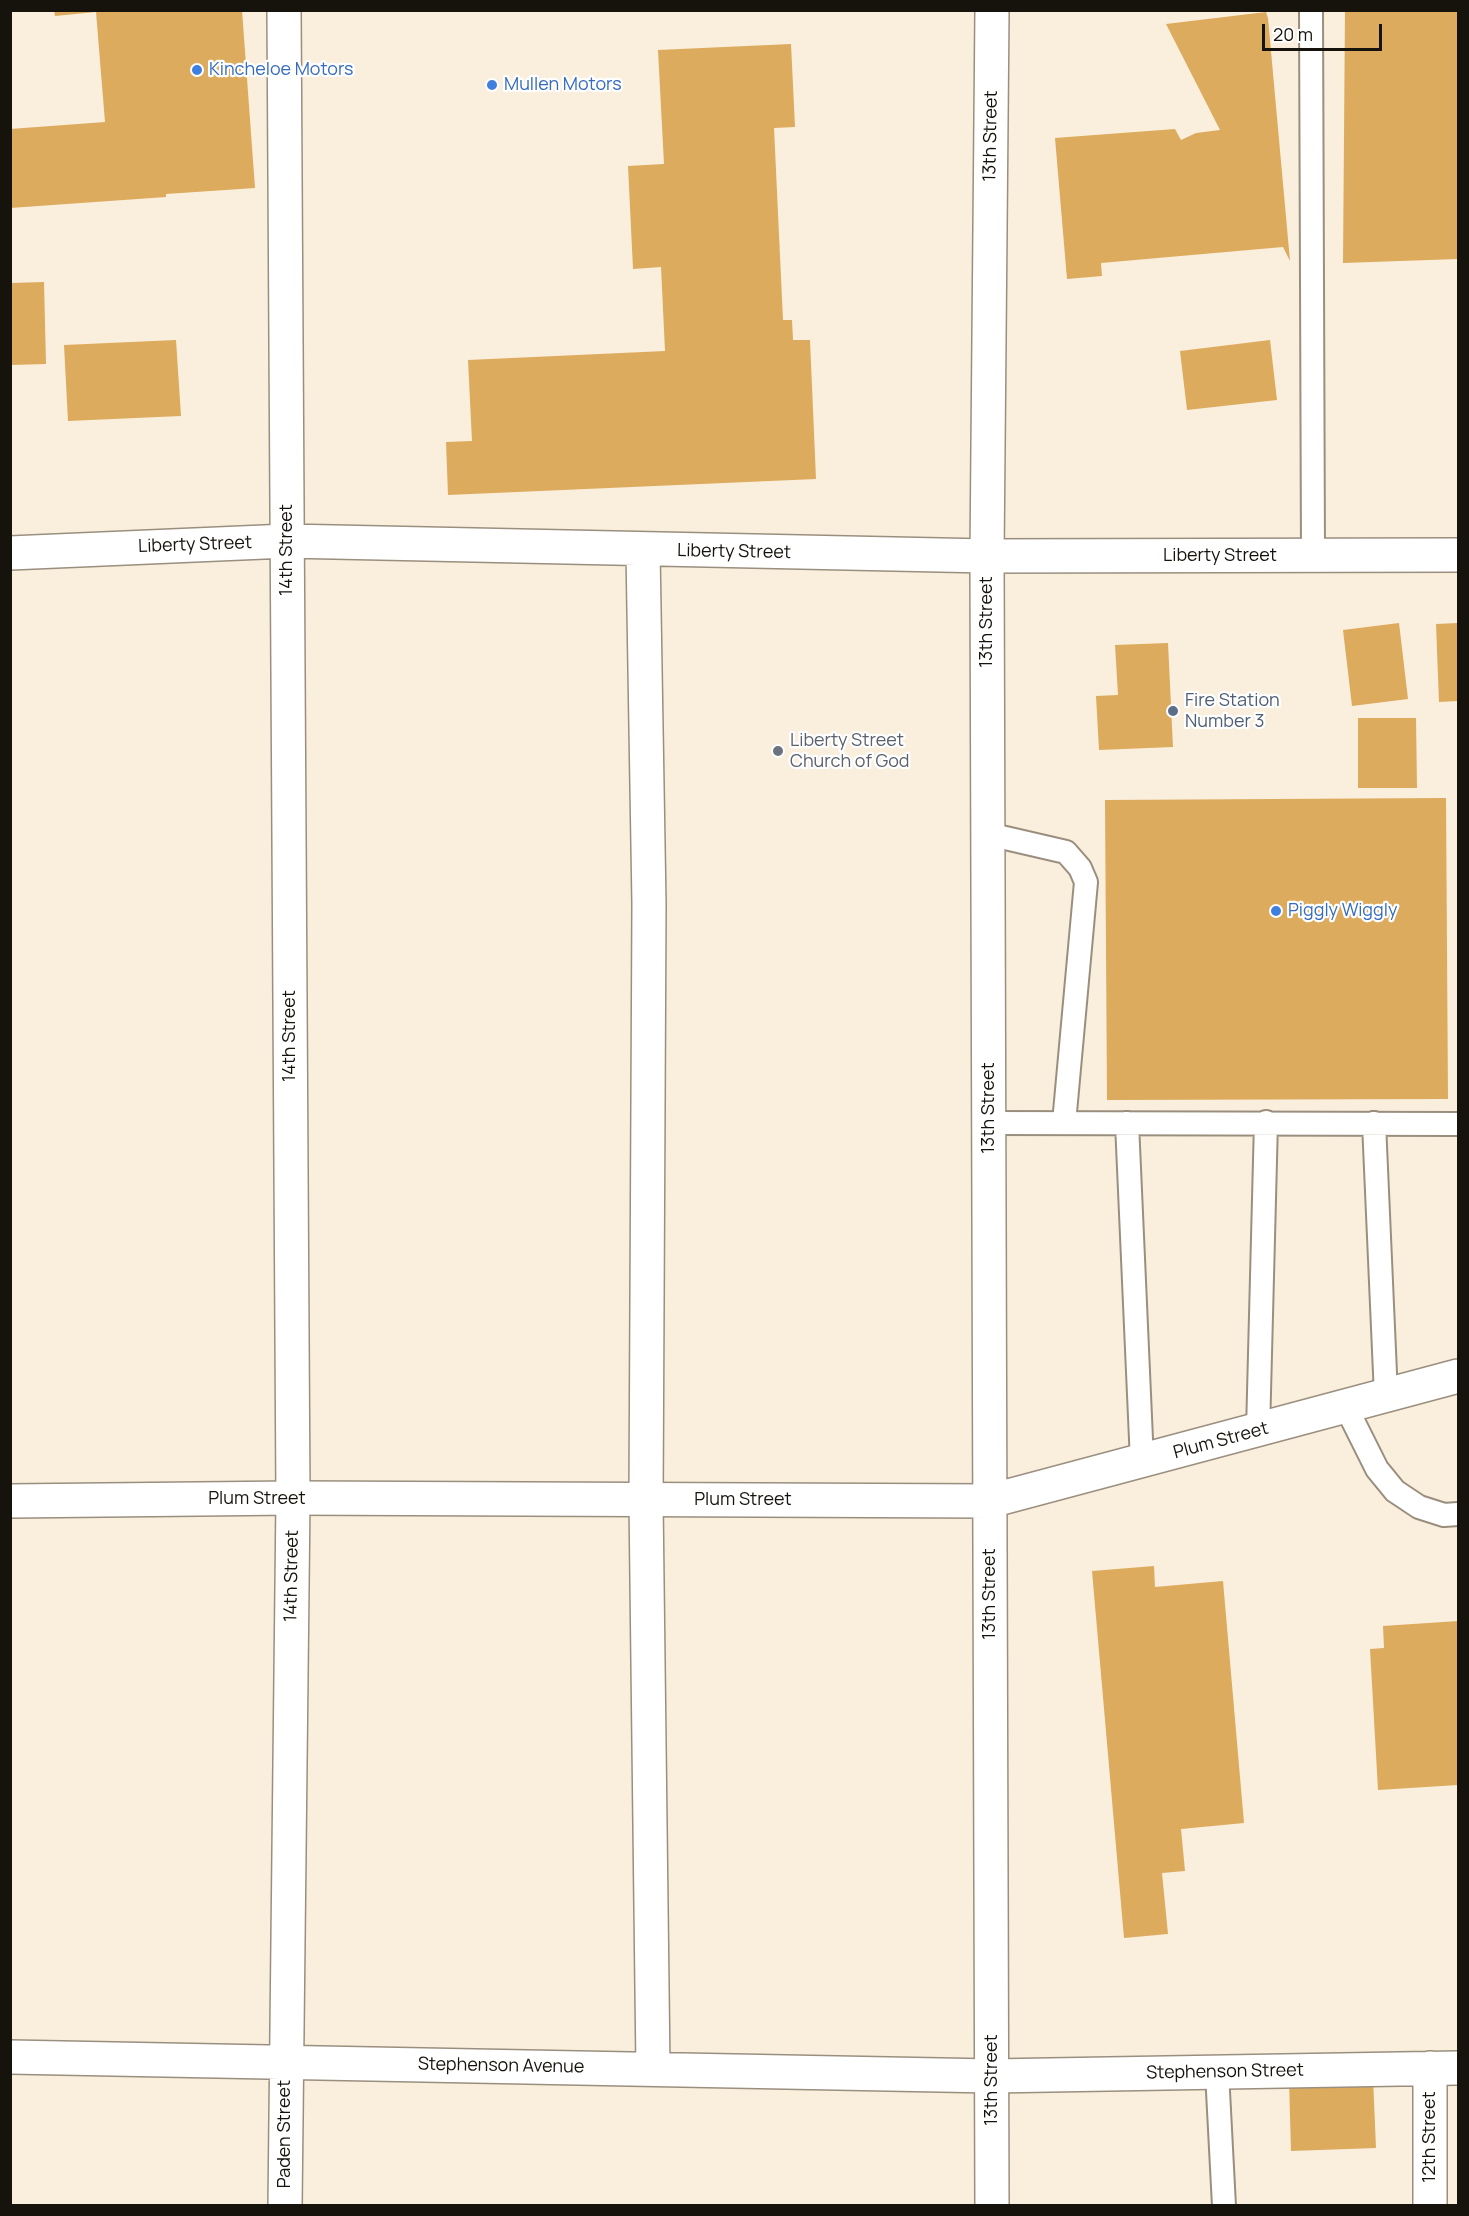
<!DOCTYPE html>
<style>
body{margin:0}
#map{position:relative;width:1469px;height:2216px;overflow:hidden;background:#faeedc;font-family:Manrope,sans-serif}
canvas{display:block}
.frame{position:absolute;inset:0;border:12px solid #16120c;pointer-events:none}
.scale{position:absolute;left:1262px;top:24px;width:120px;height:27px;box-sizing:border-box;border:3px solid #16120c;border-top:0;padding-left:8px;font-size:18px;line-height:21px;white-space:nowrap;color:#16120c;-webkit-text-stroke:4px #fff;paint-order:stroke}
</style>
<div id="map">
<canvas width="1469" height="2216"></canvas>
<div class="frame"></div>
<div class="scale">20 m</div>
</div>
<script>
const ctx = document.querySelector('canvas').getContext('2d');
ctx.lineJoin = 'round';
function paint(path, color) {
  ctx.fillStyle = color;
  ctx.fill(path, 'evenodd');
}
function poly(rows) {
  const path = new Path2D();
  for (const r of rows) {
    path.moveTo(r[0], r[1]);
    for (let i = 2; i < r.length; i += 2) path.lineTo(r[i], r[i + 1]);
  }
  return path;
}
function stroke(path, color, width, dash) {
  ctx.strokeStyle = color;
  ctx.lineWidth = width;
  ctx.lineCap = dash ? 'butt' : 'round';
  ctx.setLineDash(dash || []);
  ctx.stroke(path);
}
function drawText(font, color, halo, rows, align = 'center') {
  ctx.font = font + ' Manrope,sans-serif';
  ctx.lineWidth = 4.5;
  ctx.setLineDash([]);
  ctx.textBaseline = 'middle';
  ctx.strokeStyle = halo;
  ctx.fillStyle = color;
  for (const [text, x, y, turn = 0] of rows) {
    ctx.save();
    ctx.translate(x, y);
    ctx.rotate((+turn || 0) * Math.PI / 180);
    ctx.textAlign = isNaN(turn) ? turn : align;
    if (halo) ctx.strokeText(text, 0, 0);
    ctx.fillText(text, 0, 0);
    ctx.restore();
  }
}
paint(poly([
 [54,10,242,10,255,188,166,194,166,197,10,208,10,129,105,122,96,12,55,16],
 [1345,10,1458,10,1458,259,1343,263],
 [1266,12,1268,18,1290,261,1283,247,1101,263,1102,276,1067,279,1055,138,1175,129,1181,140,1196,133,1220,130,1166,24],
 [791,44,795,127,774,128,783,320,792,320,793,340,810,340,816,479,448,495,446,442,472,441,468,360,665,351,661,267,633,269,628,166,664,164,658,50],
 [44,282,46,364,10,365,10,283],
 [176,340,181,416,68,421,64,345],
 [1270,340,1277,400,1187,410,1180,351],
 [1399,623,1408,699,1352,706,1343,630],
 [1458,623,1458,701,1439,702,1436,624],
 [1168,643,1173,747,1099,750,1096,696,1118,695,1115,645],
 [1358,718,1416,718,1417,788,1358,788],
 [1446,798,1448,1099,1107,1100,1105,800],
 [1154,1566,1155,1587,1223,1581,1244,1823,1181,1829,1185,1871,1162,1873,1168,1934,1124,1938,1092,1571],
 [1458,1621,1458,1785,1378,1790,1370,1649,1384,1648,1383,1626],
 [1373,2078,1376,2148,1291,2151,1289,2080]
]), '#ddab5d');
const lane = poly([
 [1311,10,1313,556],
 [988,834,1066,852,1080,868,1086,882,1064,1123],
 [989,1123,1458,1124],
 [1127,1123,1142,1462],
 [1374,1123,1386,1396],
 [1346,1407,1377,1469,1395,1491,1419,1507,1444,1515,1458,1514],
 [1258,1431,1266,1122],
 [1217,2072,1224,2206]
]);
const street = poly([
 [284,10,293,1498,285,2206],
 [643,551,649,904,646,1500,653,2069],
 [10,553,287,541,987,556,1458,555],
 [10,2057,992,2076,1458,2068],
 [1430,2068,1430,2206]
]);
const secondary = poly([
 [992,10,987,556,992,2206],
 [10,1501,293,1498,990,1501,1458,1376]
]);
stroke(lane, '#9a8f7f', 26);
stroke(street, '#9a8f7f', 36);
stroke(secondary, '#9a8f7f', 36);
stroke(lane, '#fff', 22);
stroke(street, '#fff', 33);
stroke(secondary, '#fff', 33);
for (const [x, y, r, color] of [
 [197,70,6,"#3f7fe0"],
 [492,85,6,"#3f7fe0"],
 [1173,711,6,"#5c6f8a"],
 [778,751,6,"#6b7280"],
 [1276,911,6,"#3f7fe0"]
]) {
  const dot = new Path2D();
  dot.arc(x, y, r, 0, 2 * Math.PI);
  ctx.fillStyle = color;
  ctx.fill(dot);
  stroke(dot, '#fff', 2);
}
drawText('18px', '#366cbe', '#fff', [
 ["Kincheloe Motors",209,70],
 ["Mullen Motors",504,85],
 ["Piggly Wiggly",1288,911]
], 'left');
drawText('18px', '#16120c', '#fff', [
 ["13th Street",991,136,-89],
 ["Liberty Street",195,545,-2],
 ["14th Street",287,550,-90],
 ["Liberty Street",734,552,1],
 ["Liberty Street",1220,556],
 ["13th Street",987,622,-90],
 ["14th Street",290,1036,-90],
 ["13th Street",989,1108,-90],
 ["Plum Street",1221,1441,-15],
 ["Plum Street",257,1499],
 ["Plum Street",743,1500],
 ["14th Street",292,1576,-89],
 ["13th Street",990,1594,-90],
 ["Stephenson Avenue",501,2066,1],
 ["Stephenson Street",1225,2072,-1],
 ["13th Street",992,2080,-90],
 ["Paden Street",285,2134,-90],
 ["12th Street",1430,2137,-90]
]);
drawText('18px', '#4e5e75', '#fff', [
 ["Fire Station",1185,701],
 ["Number 3",1185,722]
], 'left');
drawText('18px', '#5b616d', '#fff', [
 ["Liberty Street",790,741],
 ["Church of God",790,762]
], 'left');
</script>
